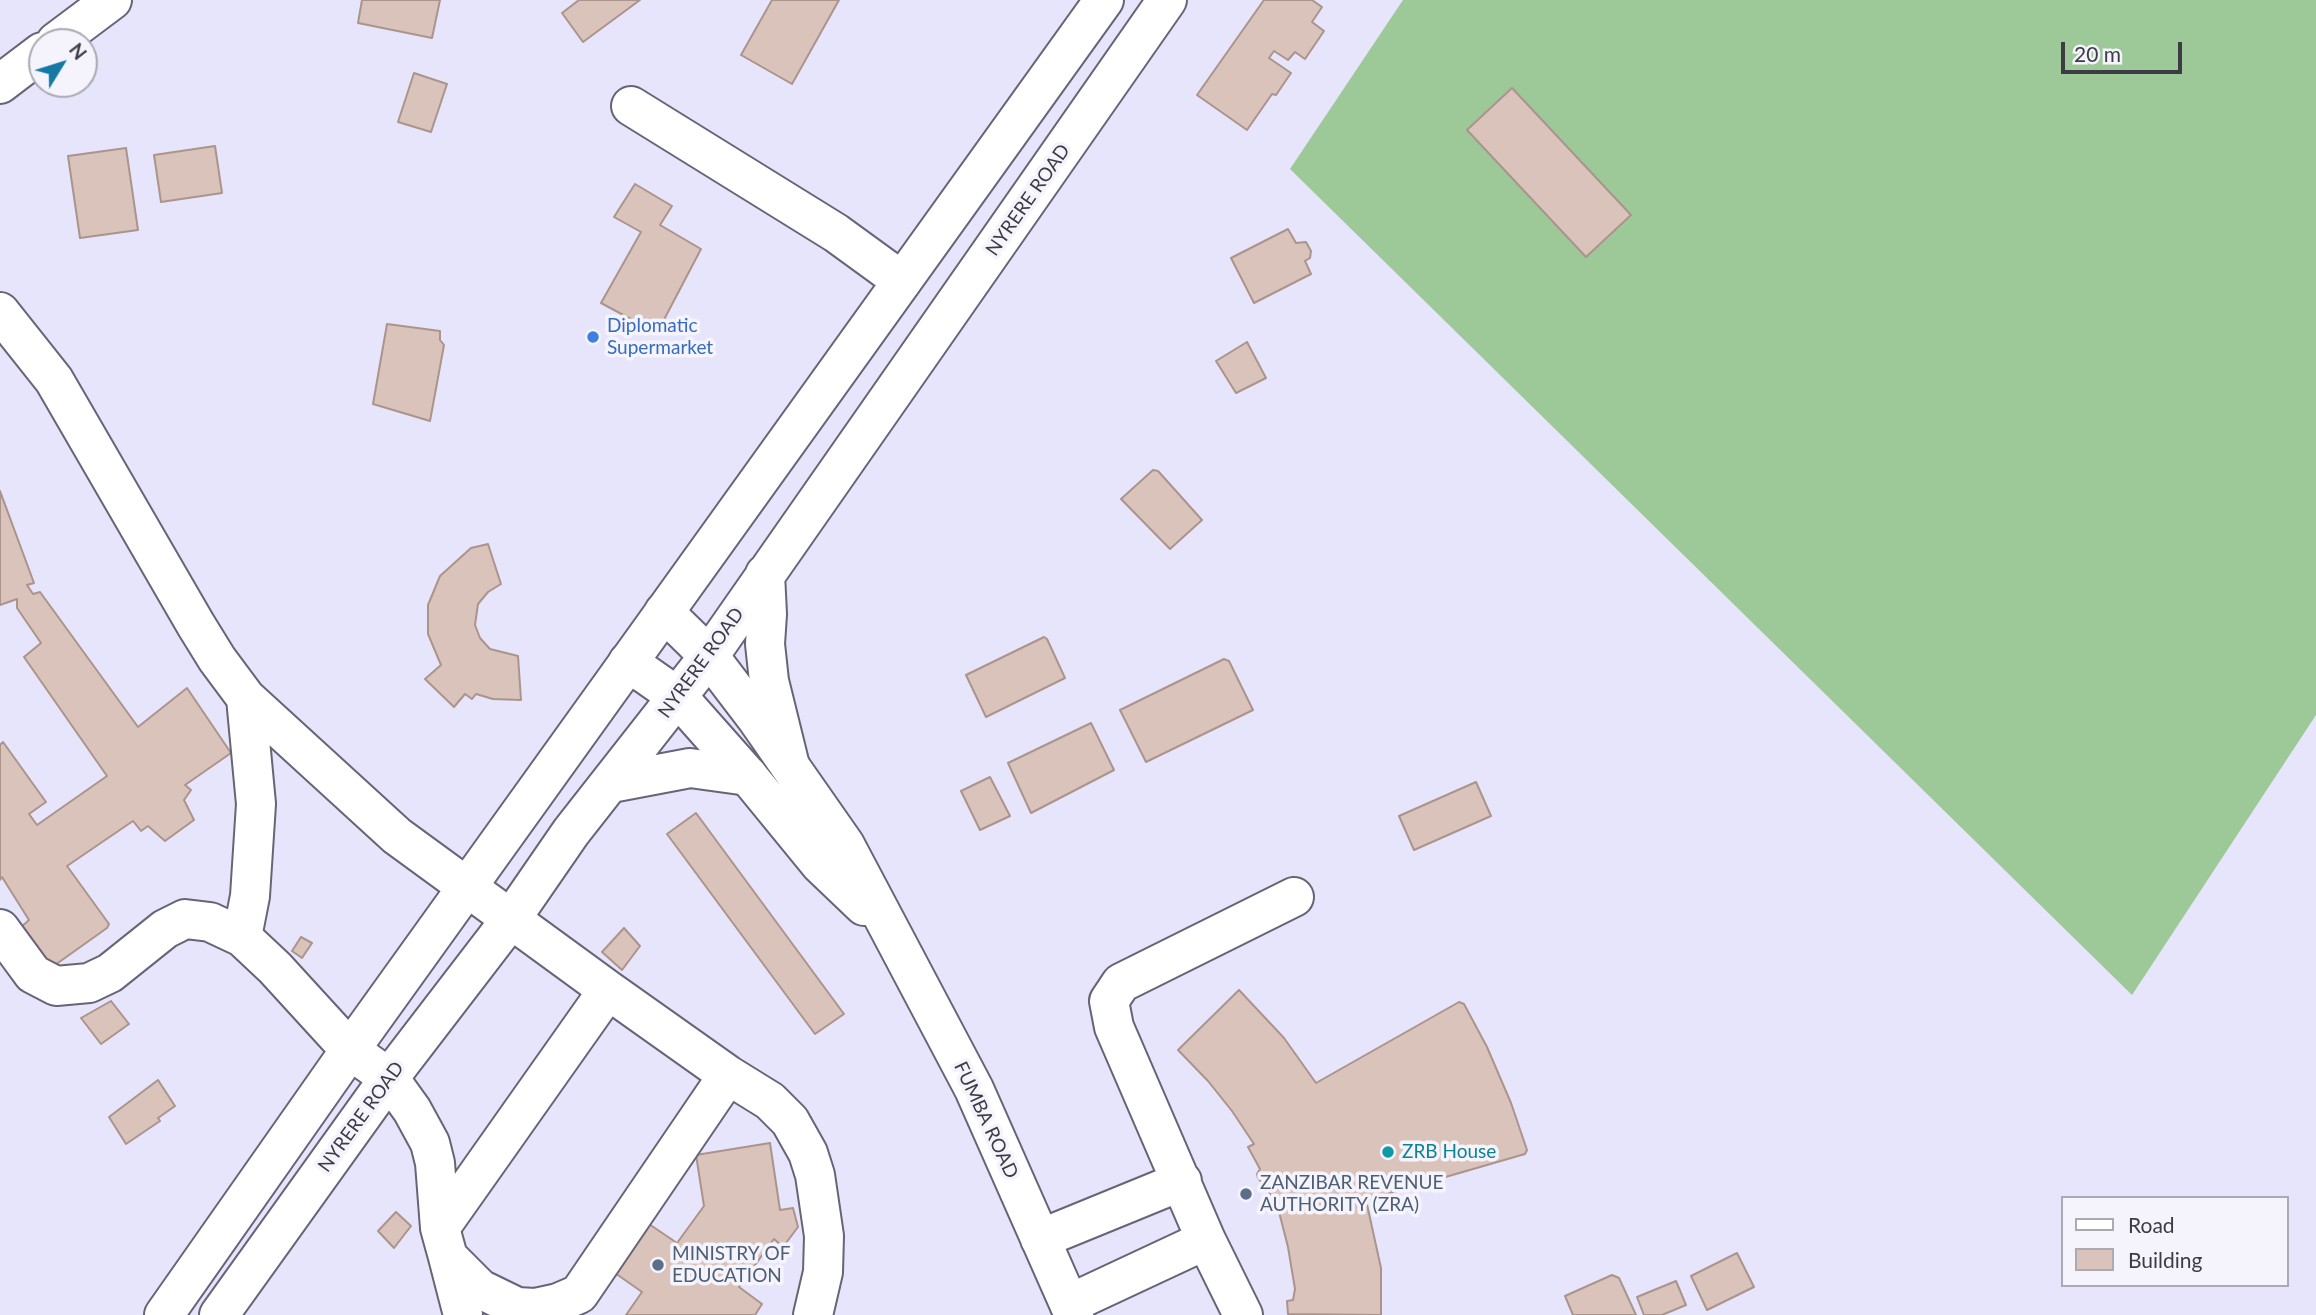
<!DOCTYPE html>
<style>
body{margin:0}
#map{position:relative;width:2316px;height:1315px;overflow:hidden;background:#e7e5fb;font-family:Lato,sans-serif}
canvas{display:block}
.legend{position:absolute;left:2061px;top:1196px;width:228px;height:91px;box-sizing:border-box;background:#f5f4fd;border:2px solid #abaab3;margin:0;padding:9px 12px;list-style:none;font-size:21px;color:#3d3c44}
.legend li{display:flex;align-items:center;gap:14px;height:35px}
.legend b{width:35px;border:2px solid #abaab3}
.north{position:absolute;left:28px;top:28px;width:70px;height:70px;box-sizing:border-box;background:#f5f4fd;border:2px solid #abaab3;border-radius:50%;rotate:52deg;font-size:19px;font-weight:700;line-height:28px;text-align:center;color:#3d3c44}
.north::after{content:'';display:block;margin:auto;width:24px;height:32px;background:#1479a5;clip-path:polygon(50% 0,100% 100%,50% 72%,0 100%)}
.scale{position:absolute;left:2061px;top:42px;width:121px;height:32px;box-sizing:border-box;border:4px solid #3d3c44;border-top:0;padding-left:9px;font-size:21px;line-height:24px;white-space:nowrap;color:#3d3c44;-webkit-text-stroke:5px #f5f4fd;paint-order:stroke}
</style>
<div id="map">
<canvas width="2316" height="1315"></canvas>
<ul class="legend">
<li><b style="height:9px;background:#fff"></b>Road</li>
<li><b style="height:19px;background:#dac3bb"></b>Building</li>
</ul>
<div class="north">N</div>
<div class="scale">20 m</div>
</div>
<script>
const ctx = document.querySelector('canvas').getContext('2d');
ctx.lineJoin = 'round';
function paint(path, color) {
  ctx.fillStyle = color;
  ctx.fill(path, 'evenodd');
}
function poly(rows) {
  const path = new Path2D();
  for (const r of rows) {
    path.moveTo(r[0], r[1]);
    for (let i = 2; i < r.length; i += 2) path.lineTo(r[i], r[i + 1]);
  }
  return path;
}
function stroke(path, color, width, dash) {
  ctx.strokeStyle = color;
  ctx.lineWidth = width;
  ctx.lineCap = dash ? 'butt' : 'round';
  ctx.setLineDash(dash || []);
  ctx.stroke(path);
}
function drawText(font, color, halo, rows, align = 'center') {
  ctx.font = font + ' Lato,sans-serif';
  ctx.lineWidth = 7;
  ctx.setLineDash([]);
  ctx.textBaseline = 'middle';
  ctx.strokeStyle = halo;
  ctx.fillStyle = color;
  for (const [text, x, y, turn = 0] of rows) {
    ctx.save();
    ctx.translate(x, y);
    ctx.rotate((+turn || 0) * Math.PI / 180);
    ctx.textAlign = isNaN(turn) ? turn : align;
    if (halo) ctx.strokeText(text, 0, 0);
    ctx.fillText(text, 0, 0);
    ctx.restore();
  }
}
paint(poly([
 [1403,0,2316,0,2316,715,2132,995,1290,169]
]), '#9dc898');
const building = poly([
 [362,0,440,0,432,38,358,23,362,0],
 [579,0,640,0,583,42,562,13,579,0],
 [772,0,839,0,792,84,741,55,772,0],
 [1264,0,1312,0,1322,7,1312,22,1324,31,1305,59,1295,52,1288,60,1274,51,1269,58,1291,73,1276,95,1272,94,1247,130,1197,95,1264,0],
 [414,73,447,84,431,132,398,122,414,73],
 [1512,88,1631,215,1586,257,1467,130,1512,88],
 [215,146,222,193,161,202,154,155,215,146],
 [126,148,138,230,80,238,68,156,126,148],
 [635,184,672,206,660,225,701,249,657,333,601,303,641,232,614,217,635,184],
 [1288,229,1296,243,1306,242,1311,251,1310,258,1305,261,1311,274,1254,303,1231,258,1288,229],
 [387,324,440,331,440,340,444,345,430,421,373,404,387,324],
 [1247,342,1266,378,1236,393,1216,361,1247,342],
 [1153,470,1158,471,1202,520,1170,549,1121,499,1153,470],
 [0,491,34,583,27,585,33,594,40,592,138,727,187,688,231,753,185,785,191,790,184,800,194,820,165,841,148,826,141,831,133,821,67,866,109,924,107,928,48,970,20,928,29,920,2,877,0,880,0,745,3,742,46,802,29,814,37,825,107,776,24,657,41,643,17,608,17,599,0,605,0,491],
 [488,544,501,584,488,592,478,604,475,625,480,638,490,649,518,656,521,700,493,699,476,694,472,699,465,694,454,707,425,679,441,665,428,634,428,605,440,576,471,548,488,544],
 [1044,637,1047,639,1065,678,986,717,966,675,1044,637],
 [1224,659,1229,661,1253,710,1146,762,1120,710,1224,659],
 [1091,723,1114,770,1031,813,1008,763,1091,723],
 [990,777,1010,816,980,830,961,791,990,777],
 [1476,782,1491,816,1414,850,1399,816,1476,782],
 [696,813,844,1014,815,1034,667,834,696,813],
 [624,928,640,946,622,970,602,952,624,928],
 [301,937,312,943,302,958,292,951,301,937],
 [1239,990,1284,1038,1316,1083,1459,1002,1464,1004,1487,1047,1511,1103,1527,1150,1525,1154,1366,1200,1381,1268,1381,1315,1288,1314,1287,1301,1293,1300,1295,1289,1288,1247,1277,1204,1273,1203,1266,1183,1261,1182,1258,1178,1257,1174,1260,1169,1248,1147,1254,1144,1232,1111,1208,1081,1178,1050,1239,990],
 [111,1001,129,1024,101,1044,81,1018,111,1001],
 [158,1080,175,1106,158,1118,160,1121,126,1144,109,1117,158,1080],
 [770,1143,780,1210,793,1208,798,1227,783,1247,774,1239,739,1287,762,1304,755,1315,626,1315,642,1292,615,1273,649,1224,677,1243,704,1206,696,1155,770,1143],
 [396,1212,411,1226,394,1248,378,1231,396,1212],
 [1737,1253,1754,1287,1707,1310,1691,1276,1737,1253],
 [1612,1275,1619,1278,1636,1315,1573,1315,1565,1296,1612,1275],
 [1676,1281,1686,1305,1662,1315,1644,1315,1637,1297,1676,1281]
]);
paint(building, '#dac3bb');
stroke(building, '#aa948c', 2);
const minor = poly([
 [56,42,112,0],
 [0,84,42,52],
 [631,106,836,233,902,281],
 [0,312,54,380,196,625,217,659,246,698,397,836,608,990,728,1075,770,1101,790,1121,808,1153,815,1175,824,1236,823,1272,813,1315],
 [664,612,709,656,757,719,845,845,974,1089,1074,1315],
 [628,662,678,697,748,776,820,864,864,906],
 [0,929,33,974,56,986,89,983,110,973,165,929,185,919,210,922,242,937,275,968,350,1050,389,1078,412,1110,430,1143,435,1163,440,1228,448,1257,480,1289,517,1307,535,1308,558,1303,579,1294,728,1075],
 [242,937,250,896,256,804,246,698],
 [440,1228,608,990],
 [1040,1239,1182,1181],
 [448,1257,463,1315],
 [1069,1304,1206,1240],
 [1243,1315,1206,1240,1114,1027,1109,1001,1121,983,1294,897]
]);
const major = poly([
 [765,574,767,614,765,644,769,681,790,766],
 [611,783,690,768,748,776],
 [164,1315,350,1050,1104,0],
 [219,1315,389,1078,511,919,571,832,709,656,1167,0]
]);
stroke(minor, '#666476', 42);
stroke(major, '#666476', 42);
stroke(minor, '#fff', 38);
stroke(major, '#fff', 38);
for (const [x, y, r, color] of [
 [593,337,7,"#3f7fe0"],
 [1388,1152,7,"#0f9aa8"],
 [1246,1194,7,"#5c6f8a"],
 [658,1265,7,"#5c6f8a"]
]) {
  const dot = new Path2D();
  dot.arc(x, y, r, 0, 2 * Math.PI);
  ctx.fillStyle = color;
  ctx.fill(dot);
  stroke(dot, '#f5f4fd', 2.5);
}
drawText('19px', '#3d3c44', '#f5f4fd', [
 ["NYRERE ROAD",1028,200,-55],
 ["NYRERE ROAD",701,663,-54],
 ["NYRERE ROAD",361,1117,-54],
 ["FUMBA ROAD",986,1120,65]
]);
drawText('19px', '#366cbe', '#f5f4fd', [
 ["Diplomatic",607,326],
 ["Supermarket",607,348]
], 'left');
drawText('19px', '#0d838f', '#f5f4fd', [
 ["ZRB House",1402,1152]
], 'left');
drawText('19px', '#4e5e75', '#f5f4fd', [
 ["ZANZIBAR REVENUE",1260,1183],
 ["AUTHORITY (ZRA)",1260,1205],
 ["MINISTRY OF",672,1254],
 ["EDUCATION",672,1276]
], 'left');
</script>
